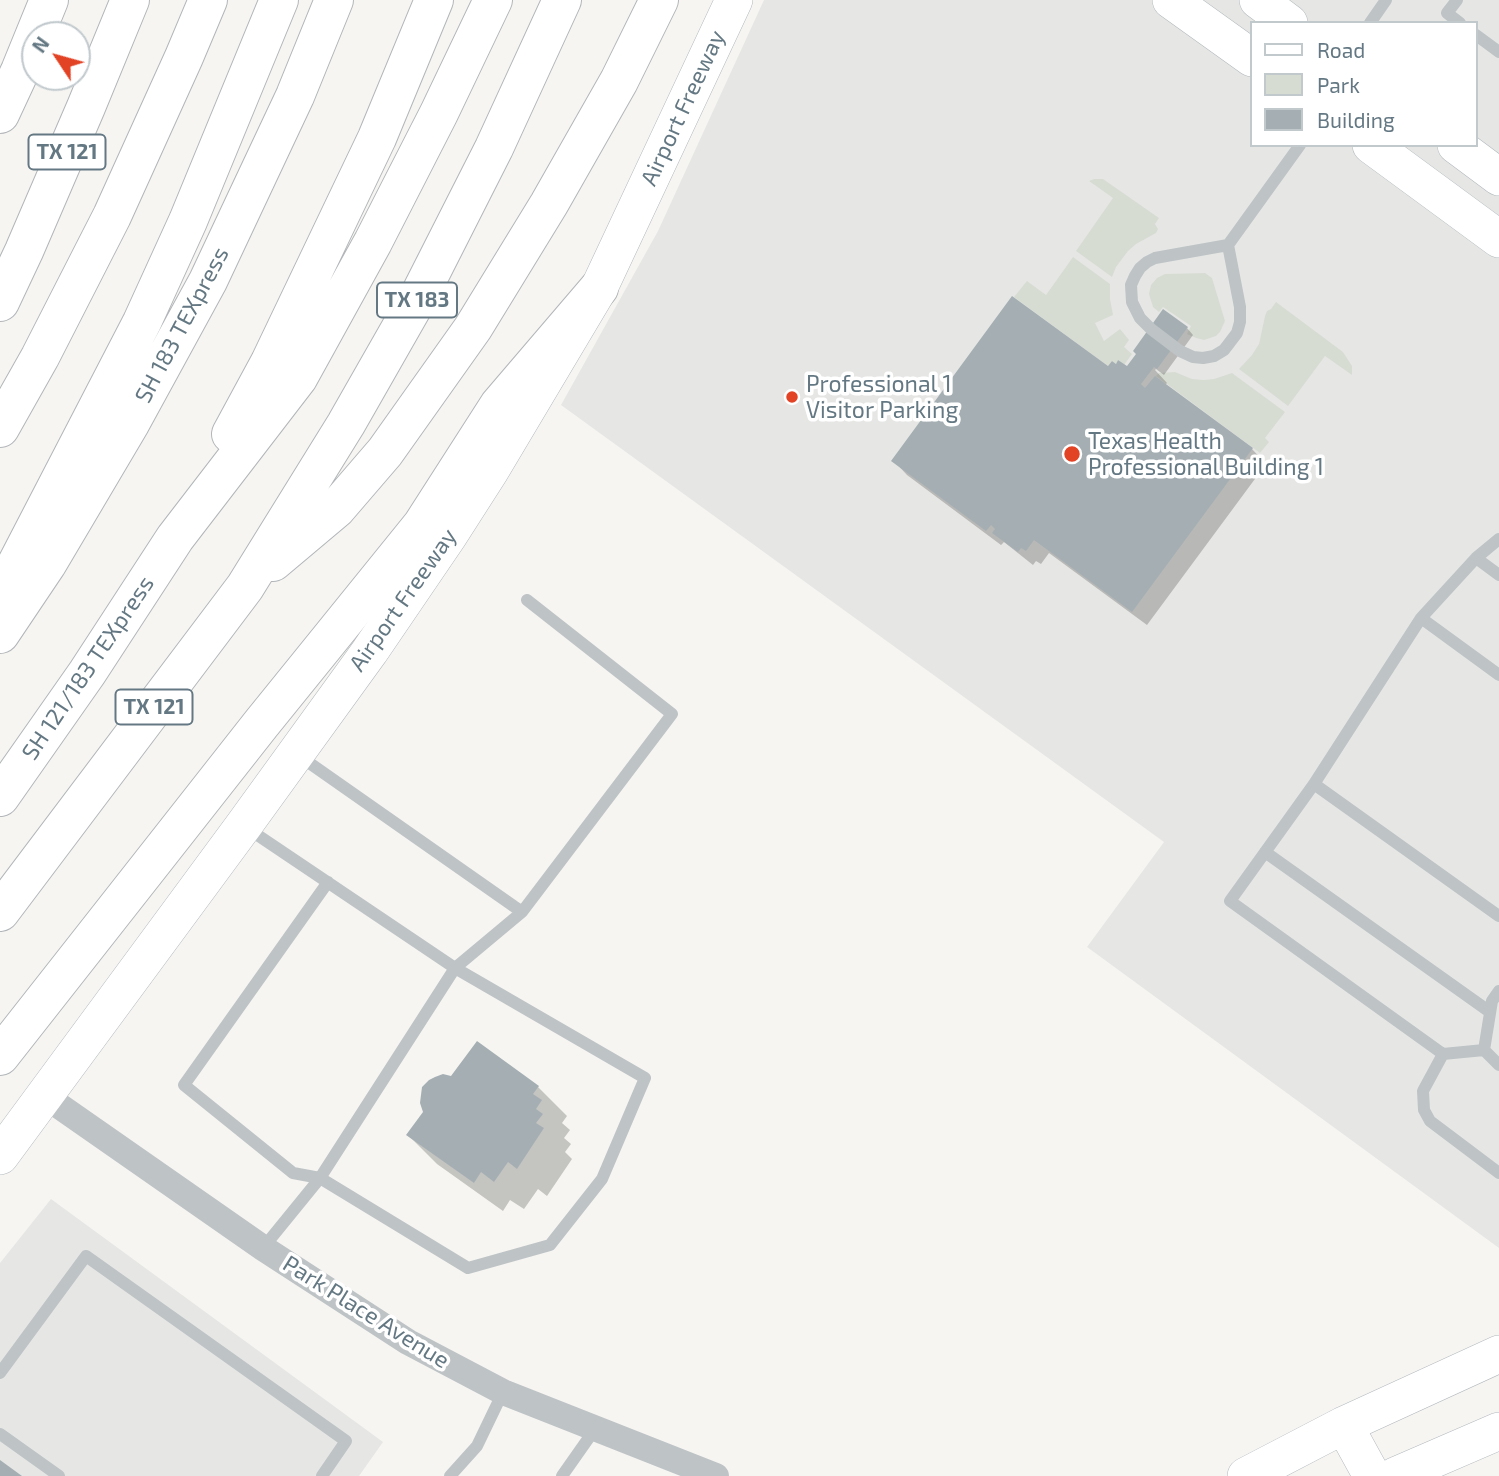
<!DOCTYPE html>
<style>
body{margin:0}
#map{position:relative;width:1499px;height:1476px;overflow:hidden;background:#f6f5f2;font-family:"Exo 2",sans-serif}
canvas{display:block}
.legend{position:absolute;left:1250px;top:21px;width:228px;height:126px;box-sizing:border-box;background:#fff;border:2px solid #c1c9cd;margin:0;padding:9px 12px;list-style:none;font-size:21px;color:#647883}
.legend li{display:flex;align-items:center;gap:14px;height:35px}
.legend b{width:35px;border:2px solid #c1c9cd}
.north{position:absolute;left:21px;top:21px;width:70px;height:70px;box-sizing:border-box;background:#fff;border:2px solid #c1c9cd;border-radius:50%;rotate:306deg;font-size:19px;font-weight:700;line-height:28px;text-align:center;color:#647883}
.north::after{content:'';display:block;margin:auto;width:24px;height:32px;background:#e24325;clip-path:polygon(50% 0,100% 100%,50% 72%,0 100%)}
</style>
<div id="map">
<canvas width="1499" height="1476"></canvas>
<ul class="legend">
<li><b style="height:9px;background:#fff"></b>Road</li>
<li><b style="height:19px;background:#d7dcd3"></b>Park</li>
<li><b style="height:19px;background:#a5afb3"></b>Building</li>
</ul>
<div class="north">N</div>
</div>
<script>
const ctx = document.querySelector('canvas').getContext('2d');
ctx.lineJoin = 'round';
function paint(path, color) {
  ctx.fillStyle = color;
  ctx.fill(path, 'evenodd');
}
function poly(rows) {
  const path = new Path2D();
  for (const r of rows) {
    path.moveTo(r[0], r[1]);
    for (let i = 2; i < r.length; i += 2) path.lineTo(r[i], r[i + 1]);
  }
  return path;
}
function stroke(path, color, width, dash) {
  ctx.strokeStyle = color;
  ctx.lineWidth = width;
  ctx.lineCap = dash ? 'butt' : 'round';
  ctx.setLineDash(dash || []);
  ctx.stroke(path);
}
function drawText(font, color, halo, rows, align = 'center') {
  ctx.font = font + ' "Exo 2",sans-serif';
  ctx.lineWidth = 7;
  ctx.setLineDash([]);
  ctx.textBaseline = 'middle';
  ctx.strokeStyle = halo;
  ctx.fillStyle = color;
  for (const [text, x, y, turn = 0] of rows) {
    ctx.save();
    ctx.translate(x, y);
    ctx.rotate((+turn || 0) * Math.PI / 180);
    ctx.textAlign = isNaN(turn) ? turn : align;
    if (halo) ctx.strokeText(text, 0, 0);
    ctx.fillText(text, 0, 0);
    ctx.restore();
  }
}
paint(poly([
 [764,0,1499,0,1499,1248,1087,947,1164,842,561,405,658,231],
 [1252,23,1476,23,1476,145,1252,145],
 [51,1199,383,1442,359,1476,0,1476,0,1263]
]), '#e6e7e5');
paint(poly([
 [1094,179,1103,179,1159,218,1155,224,1158,229,1156,233,1136,244,1128,251,1116,267,1112,277,1076,251,1113,198,1089,181],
 [1073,257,1110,284,1110,299,1113,315,1095,323,1104,341,1120,329,1129,340,1124,347,1132,354,1124,365,1118,360,1116,364,1112,361,1108,366,1014,297,1027,281,1046,295],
 [1205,273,1212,278,1225,321,1220,332,1216,336,1204,340,1196,338,1187,334,1191,326,1163,307,1159,312,1153,307,1149,294,1151,285,1157,278,1165,274],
 [1276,302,1343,352,1352,366,1352,375,1325,356,1288,406,1239,369,1252,355,1259,344,1265,316,1267,311,1271,309],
 [1175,372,1192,379,1204,380,1214,379,1232,373,1285,412,1265,438,1269,442,1260,453,1156,376,1159,373]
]), '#d7dcd3');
paint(poly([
 [1187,328,1193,335,1164,375,1156,369,1155,370,1167,383,1165,385,1252,449,1266,464,1147,625,1049,553,1041,564,1036,561,1033,565,1004,542,1001,545,907,475,893,460,1108,368,1127,369],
 [538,1087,567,1116,562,1123,570,1130,564,1138,571,1144,565,1152,572,1159,547,1196,538,1189,524,1209,510,1200,503,1211,437,1164,408,1135]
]), '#0003');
paint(poly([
 [1012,296,1108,366,1112,361,1116,364,1118,360,1127,366,1136,354,1133,351,1163,309,1188,327,1157,369,1154,367,1141,384,1145,388,1155,376,1253,448,1132,612,1034,540,1026,551,1021,548,1018,552,992,533,995,529,991,525,986,531,891,461],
 [477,1041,539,1086,533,1094,542,1100,536,1109,543,1114,536,1123,544,1128,517,1169,508,1162,494,1182,481,1172,474,1183,406,1135,423,1112,420,1103,422,1087,429,1080,435,1077,443,1074,451,1076],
 [0,1460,22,1476,0,1476]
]), '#a5afb3');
const secondary = poly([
 [1171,0,1252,58],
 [1258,0,1289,23],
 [1371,145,1499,239],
 [1456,145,1499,177],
 [0,1156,244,825,370,651,449,535,490,471,599,288,734,0],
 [1344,1425,1372,1476],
 [1246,1476,1344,1425,1499,1354],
 [1395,1476,1499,1431]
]);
const highway = poly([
 [0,114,20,71,49,0],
 [0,302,24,251,86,107,130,0],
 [0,428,40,357,112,216,184,57,208,0],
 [231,434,270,362,377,138,434,0],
 [273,562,336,509,385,452,473,328,549,204,619,81,659,0],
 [0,596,142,322,188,221,279,0],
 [0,634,47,564,131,422,208,281,295,96,334,0],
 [0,797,87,673,175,538,298,378,373,242,439,113,493,0],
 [0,912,245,587,346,424,419,296,494,148,562,0],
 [0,1056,261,724,422,525,499,405,599,288]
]);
stroke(secondary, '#b3b9bd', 38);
stroke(highway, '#b2b6b9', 40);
stroke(poly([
 [1457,0,1447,13,1460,23],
 [1370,23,1386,0],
 [1476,35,1499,52],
 [1228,245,1240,307,1240,322,1237,333,1224,350,1214,356,1203,358,1193,357,1180,351,1151,329,1140,318,1132,302,1131,285,1135,276,1140,268,1147,262,1155,258,1228,245,1300,145],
 [1476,558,1499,575],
 [1421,618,1499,675],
 [298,755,522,912,672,714,527,600],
 [1314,784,1499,916],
 [247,828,455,968,320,1178,263,1248],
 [1265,852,1490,1012],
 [328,882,184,1085,293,1173,320,1178,468,1268,550,1245,602,1179,645,1078,455,968,522,912],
 [1499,991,1492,1001,1484,1050,1499,1065],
 [1484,1050,1443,1054,1230,901,1314,784,1421,618,1476,558,1499,539],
 [1443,1054,1423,1091,1424,1110,1430,1121,1499,1173],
 [0,1373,86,1256,346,1441,322,1476],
 [0,1434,59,1476],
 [450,1476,477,1446,503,1392],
 [562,1476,595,1429]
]), '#bec3c6', 12);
stroke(poly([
 [45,1096,263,1248,408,1342,503,1392,716,1476]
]), '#bec3c6', 26);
stroke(secondary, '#fff', 37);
stroke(highway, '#fff', 38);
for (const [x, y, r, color] of [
 [792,397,7,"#e24325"],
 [1072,454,9,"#e24325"]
]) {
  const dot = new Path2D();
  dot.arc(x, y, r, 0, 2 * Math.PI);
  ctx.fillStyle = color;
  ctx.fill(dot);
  stroke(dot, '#fff', 2.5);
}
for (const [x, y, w] of [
 [67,152,77],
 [417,300,80],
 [154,707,77]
]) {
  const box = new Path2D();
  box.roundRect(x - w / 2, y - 17.5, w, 35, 5);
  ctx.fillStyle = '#fff';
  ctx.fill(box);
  stroke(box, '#647883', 2);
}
drawText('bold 21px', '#647883', null, [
 ["TX 121",67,152],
 ["TX 183",417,300],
 ["TX 121",154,707]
]);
drawText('23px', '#647883', '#fff', [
 ["Airport Freeway",683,108,-65],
 ["SH 183 TEXpress",182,325,-62],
 ["Airport Freeway",403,600,-55],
 ["SH 121/183 TEXpress",88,668,-56],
 ["Park Place Avenue",366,1312,32]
]);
drawText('23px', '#647883', '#fff', [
 ["Professional 1",806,384],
 ["Visitor Parking",806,410],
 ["Texas Health",1088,441],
 ["Professional Building 1",1088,467]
], 'left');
</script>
